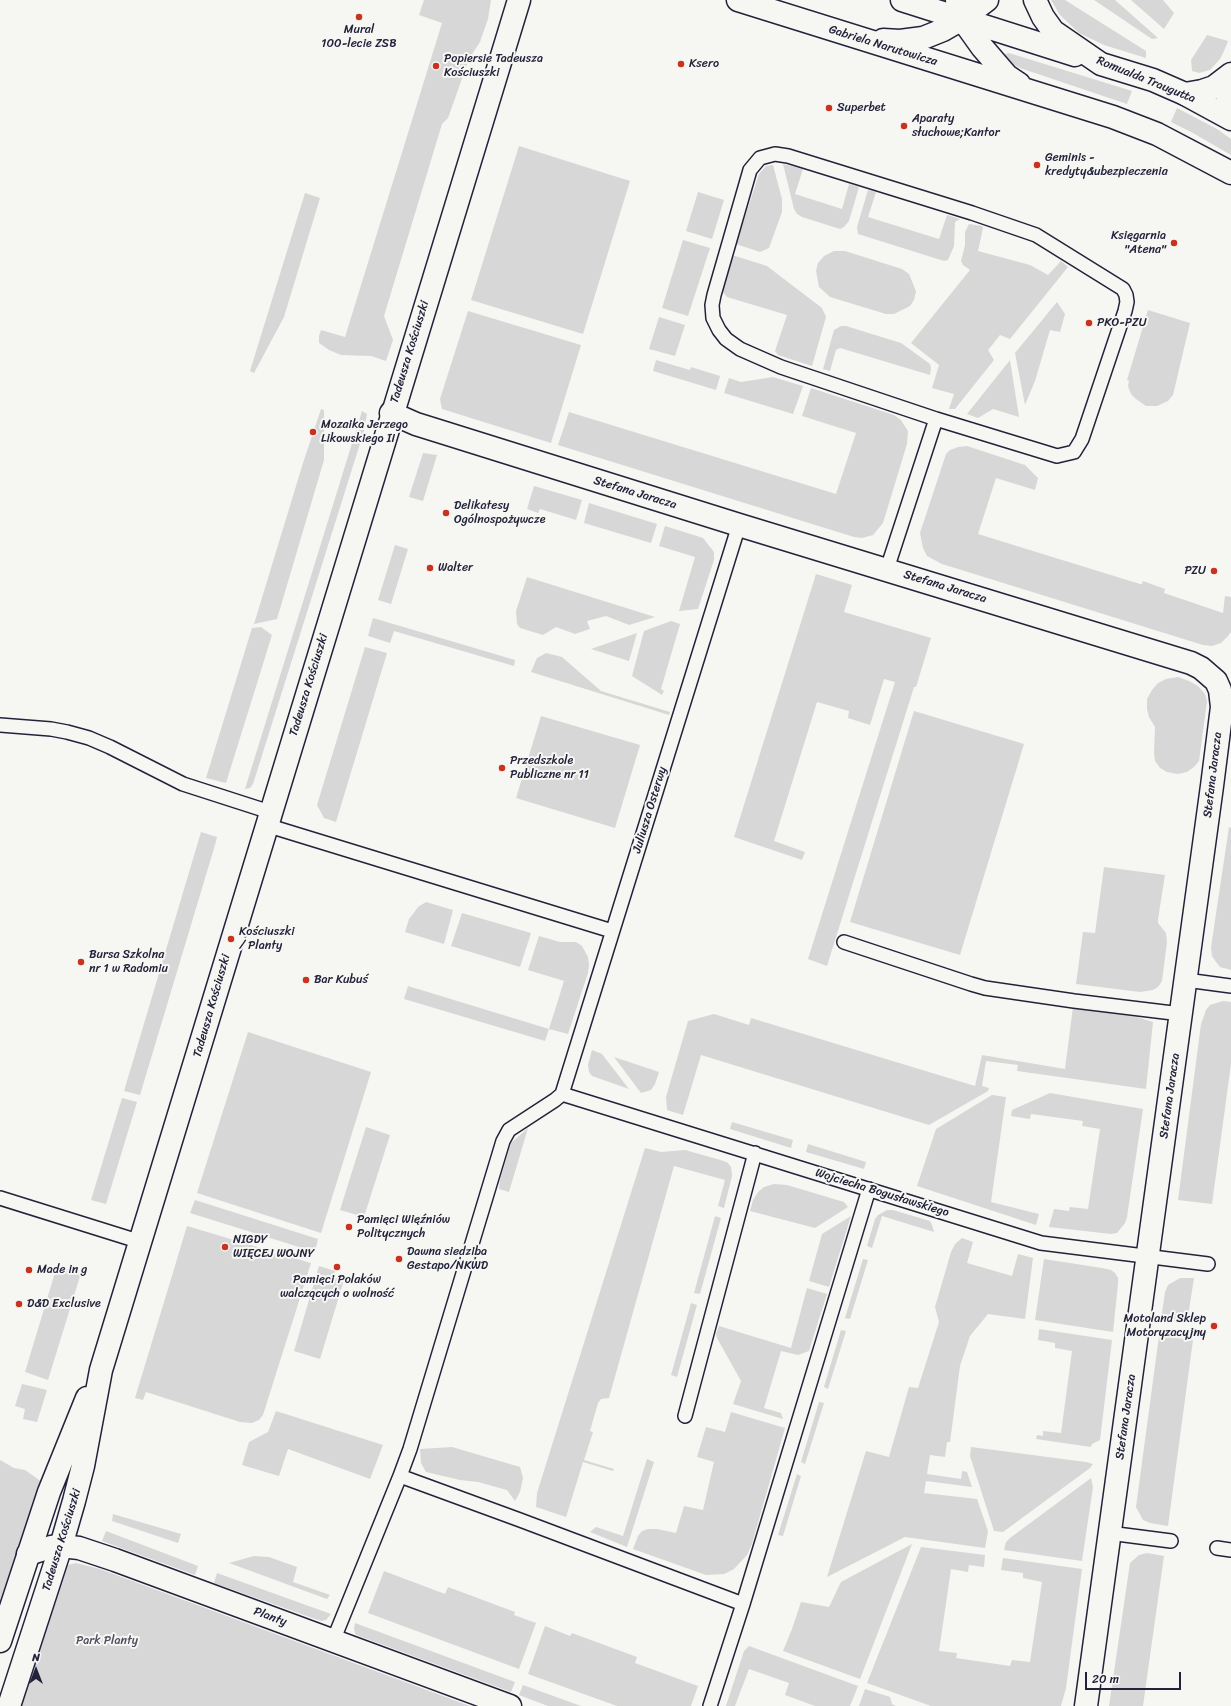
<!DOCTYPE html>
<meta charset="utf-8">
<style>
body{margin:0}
#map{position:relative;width:1231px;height:1706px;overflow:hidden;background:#f6f6f2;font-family:Sriracha,sans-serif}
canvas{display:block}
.north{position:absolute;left:16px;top:1650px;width:40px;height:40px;-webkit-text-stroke:3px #f6f6f2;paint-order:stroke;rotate:0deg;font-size:11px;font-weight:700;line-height:16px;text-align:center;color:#22223b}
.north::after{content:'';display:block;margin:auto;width:14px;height:18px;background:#22223b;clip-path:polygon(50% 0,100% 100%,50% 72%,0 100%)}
.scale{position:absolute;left:1085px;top:1672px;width:96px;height:18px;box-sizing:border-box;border:2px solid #22223b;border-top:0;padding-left:5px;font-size:12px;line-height:14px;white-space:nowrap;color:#22223b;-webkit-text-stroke:3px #f6f6f2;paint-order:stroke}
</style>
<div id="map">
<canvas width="1231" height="1706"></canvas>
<div class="north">N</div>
<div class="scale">20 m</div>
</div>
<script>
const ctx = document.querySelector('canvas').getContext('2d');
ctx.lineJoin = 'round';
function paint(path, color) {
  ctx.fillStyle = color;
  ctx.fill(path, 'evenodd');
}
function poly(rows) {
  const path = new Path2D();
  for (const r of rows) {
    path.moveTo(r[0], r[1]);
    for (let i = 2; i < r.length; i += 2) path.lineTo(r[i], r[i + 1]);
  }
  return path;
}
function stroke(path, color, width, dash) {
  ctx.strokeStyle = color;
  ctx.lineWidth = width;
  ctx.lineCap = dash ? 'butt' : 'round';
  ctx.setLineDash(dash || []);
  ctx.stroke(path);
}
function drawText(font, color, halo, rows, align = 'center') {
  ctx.font = font + ' Sriracha,sans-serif';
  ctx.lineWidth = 4;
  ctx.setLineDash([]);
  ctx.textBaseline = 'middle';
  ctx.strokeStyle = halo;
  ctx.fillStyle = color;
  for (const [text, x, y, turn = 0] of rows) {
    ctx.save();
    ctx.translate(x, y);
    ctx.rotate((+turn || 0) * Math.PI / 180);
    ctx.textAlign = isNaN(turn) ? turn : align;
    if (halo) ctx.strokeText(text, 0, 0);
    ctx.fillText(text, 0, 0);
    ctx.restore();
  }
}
paint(poly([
 [424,0,491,0,488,19,480,42,469,59,448,118,442,124,384,316,393,340,386,361,371,356,341,355,329,350,319,343,319,336,321,330,345,337,442,23,419,15],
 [1051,0,1065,0,1146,51,1146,58,1104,45,1079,33,1060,15],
 [1094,0,1115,0,1158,38,1152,39],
 [1131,0,1163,0,1174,13,1164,29],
 [1207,35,1228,41,1224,51,1220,59,1210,70,1199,73,1192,71,1191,60],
 [1009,53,1132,91,1127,104,1020,68,1009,63,1006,58,1005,54],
 [1177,108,1217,129,1231,139,1231,155,1193,133,1171,122],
 [519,146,630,181,583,334,471,300],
 [783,164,803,169,795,194,842,209,849,184,859,187,849,221,844,227,840,229,802,217,797,214,794,209],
 [773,165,782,199,782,212,769,248,760,252,736,244,759,174,766,166],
 [868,190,876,192,868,217,939,239,947,215,960,219,955,222,954,246,948,260,944,261,858,234,857,227],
 [698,192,724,200,712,239,686,231],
 [305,193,320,198,284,317,254,373,250,371],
 [969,224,982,226,983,228,978,251,1030,265,1048,275,1061,261,1068,267,1010,339,1000,335,993,344,988,350,994,360,955,409,949,409,954,394,932,388,939,365,911,343,970,270,963,265,961,261,965,245,965,232],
 [683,240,710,248,688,316,662,308],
 [834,251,845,251,902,269,909,274,916,291,914,300,910,306,894,314,886,314,830,297,819,287,816,271,818,263,824,256],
 [732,255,767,266,822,308,826,317,812,366,778,355,775,351,787,315,727,297,722,291],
 [1057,302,1065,314,1060,332,1050,330,1035,381,1025,405,1015,353],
 [1148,310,1190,323,1173,395,1168,401,1157,406,1146,406,1136,399,1131,394,1128,386,1129,381,1127,380],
 [468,311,581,345,551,443,442,409,440,399],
 [659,317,685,325,675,356,649,349],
 [841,326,846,326,901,343,930,364,931,368,930,375,840,348,836,350,830,371,823,369,834,330],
 [656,360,690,370,691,367,720,376,716,390,653,371],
 [1010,360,1019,417,993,409,978,418,967,414],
 [773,377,803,386,793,414,724,393,729,378,741,382],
 [811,388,894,415,901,420,908,431,907,444,883,523,873,535,862,538,854,537,558,445,569,412,836,494,856,433,802,416],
 [321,409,324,410,324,460,277,619,254,624,303,463],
 [362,411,367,414,364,431,253,784,250,788,245,789],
 [967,446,1025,465,1038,478,1035,490,996,478,978,534,1140,584,1142,584,1143,581,1165,589,1164,593,1223,613,1225,596,1231,597,1231,632,1228,636,1221,643,1212,646,1203,645,942,564,927,556,923,548,920,533,946,454,950,450,958,447],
 [423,453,437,455,423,501,409,497],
 [534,486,582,500,576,520,540,509,538,513,527,509],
 [589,503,657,524,651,543,584,523],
 [665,526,703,538,714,552,714,560,698,609,679,611,695,557,659,546],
 [395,545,408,549,391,604,378,600],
 [816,574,852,585,844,612,931,638,916,687,914,687,827,966,808,959,895,682,884,679,870,725,848,718,849,711,817,702,774,841,805,852,802,860,734,837],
 [527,577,655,617,629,625,606,616,587,621,590,629,575,634,556,627,543,635,520,628,517,624,516,611],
 [373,618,515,660,514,666,394,631,390,643,368,636],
 [671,621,680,624,661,689,664,691,662,695,632,676,644,631],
 [261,627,272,635,226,783,206,778,252,628],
 [637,633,629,661,591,649],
 [365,647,387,653,336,822,324,818,317,805],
 [546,653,562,657,601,691,670,712,669,715,531,672,537,658],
 [1178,677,1189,681,1198,686,1205,694,1207,701,1199,761,1194,767,1187,772,1178,774,1167,772,1160,768,1155,761,1154,753,1155,727,1149,717,1147,709,1147,699,1152,690,1158,683,1166,679],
 [914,711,1024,744,960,955,850,922],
 [541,716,640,745,615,828,516,798],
 [1229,827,1231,828,1231,970,1220,967,1216,962,1212,956,1211,947],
 [201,832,217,837,215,845,140,1095,124,1091],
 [1104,867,1165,875,1158,919,1158,923,1166,933,1167,942,1162,981,1158,987,1153,990,1140,992,1076,984,1083,932,1095,933],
 [426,902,453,910,444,944,405,932,409,919,413,914,418,907],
 [462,913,531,933,520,967,451,946],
 [539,936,560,942,576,942,582,946,588,957,589,965,588,973,568,1034,549,1029,545,1041,404,999,408,986,549,1029,564,981,528,970],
 [1223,1001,1231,1002,1231,1064,1212,1204,1178,1200,1201,1024,1206,1010,1210,1005],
 [1073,1007,1137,1017,1153,1022,1146,1089,1017,1071,1018,1065,986,1061,982,1086,989,1088,988,1091,929,1125,701,1055,683,1115,667,1110,666,1097,688,1021,714,1014,749,1025,751,1018,975,1086,982,1055,1065,1069],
 [248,1032,371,1072,321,1233,197,1193],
 [592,1050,602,1054,629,1089,592,1076,589,1072,588,1065],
 [614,1057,659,1072,655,1084,651,1090,641,1093],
 [1050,1093,1143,1109,1127,1217,1125,1223,1117,1233,1111,1234,1049,1227,1054,1209,1069,1211,1070,1207,1088,1209,1100,1129,1082,1126,1083,1121,1031,1114,1030,1119,1011,1116,1012,1110],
 [992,1095,1006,1097,991,1202,1039,1214,1036,1225,917,1186,936,1129],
 [122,1098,137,1102,106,1204,91,1200],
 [732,1122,793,1140,791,1148,730,1129],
 [366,1127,390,1135,364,1217,340,1210],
 [528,1128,509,1192,499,1189,500,1180,511,1143],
 [808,1144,866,1162,864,1169,806,1152],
 [645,1148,661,1152,685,1150,724,1161,728,1163,731,1167,732,1176,724,1208,718,1206,725,1180,674,1166,609,1398,601,1399,598,1403,590,1431,593,1432,584,1460,614,1469,613,1471,583,1462,566,1517,536,1507,537,1493],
 [774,1184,787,1185,844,1202,848,1207,815,1228,750,1211,753,1200,758,1192,764,1187],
 [195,1200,318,1239,315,1252,190,1213],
 [887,1210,893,1210,930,1221,932,1225,934,1232,882,1216,872,1248,867,1246,875,1219,878,1215],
 [715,1216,721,1218,700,1294,694,1293],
 [851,1216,829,1287,809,1281,822,1234],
 [187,1226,311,1263,263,1415,259,1420,252,1423,240,1422,146,1392,143,1400,135,1398],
 [962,1238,973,1242,967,1263,1012,1276,1018,1254,1033,1258,1025,1319,988,1314,970,1336,960,1366,950,1442,947,1442,945,1457,930,1455,927,1474,961,1479,962,1471,967,1472,972,1487,926,1481,924,1493,977,1499,988,1531,985,1548,905,1537,827,1577,866,1451,889,1457,909,1387,918,1388,939,1322,935,1307,951,1252,955,1244],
 [863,1259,868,1260,850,1319,845,1318],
 [1044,1259,1102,1268,1111,1270,1115,1273,1118,1278,1118,1284,1113,1332,1035,1320],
 [57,1266,81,1273,48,1380,25,1372],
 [319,1266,335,1271,334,1277,344,1280,320,1359,294,1351],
 [1180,1278,1194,1278,1187,1323,1161,1320,1165,1292,1168,1285],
 [807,1288,827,1294,809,1351,798,1355,781,1351,764,1408,781,1413,783,1419,733,1404,741,1381,717,1338,716,1334,719,1326,791,1348],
 [691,1303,697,1305,677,1377,671,1375],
 [1039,1329,1112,1340,1100,1440,1092,1444,1091,1447,1036,1439,1037,1435,1043,1436,1043,1431,1061,1433,1072,1351,1055,1348,1055,1343,1038,1340],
 [841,1330,846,1331,828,1389,824,1387],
 [1159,1336,1193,1340,1168,1526,1150,1523,1143,1520,1136,1507],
 [22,1384,47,1390,37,1422,23,1419,25,1409,15,1406],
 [819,1402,824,1403,805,1464,801,1462],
 [276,1411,383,1445,370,1479,288,1449,279,1476,242,1465,249,1442,268,1432],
 [731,1412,785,1428,752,1544,747,1555,734,1569,724,1574,706,1575,633,1549,638,1536,642,1531,648,1529,657,1529,676,1533,684,1506,703,1510,714,1462,697,1457,706,1427,725,1432],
 [452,1447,520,1467,523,1478,520,1492,515,1501,507,1490,478,1482,460,1480,426,1472,421,1463,420,1449],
 [971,1447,1086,1462,1093,1464,1090,1468,1003,1532,994,1531,970,1456],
 [647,1459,654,1462,627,1547,590,1532,596,1527,623,1536],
 [0,1460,14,1468,25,1470,42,1482,0,1604],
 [797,1474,801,1476,783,1536,778,1535],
 [1091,1478,1093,1487,1082,1561,1004,1550,1006,1542,1010,1538],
 [113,1514,181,1534,178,1543,112,1521],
 [106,1531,198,1566,195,1575,102,1541],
 [912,1544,860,1679,783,1651,792,1629,801,1602,829,1607,841,1582],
 [921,1547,985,1555,984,1567,969,1565,968,1572,951,1569,939,1651,957,1653,956,1658,1010,1666,1012,1660,1030,1662,1042,1582,1023,1578,1023,1573,1001,1570,1003,1558,1082,1569,1066,1688,1061,1706,931,1706,867,1683],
 [1147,1553,1164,1556,1143,1706,1109,1706,1130,1563,1139,1555],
 [254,1556,269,1557,297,1567,293,1582,330,1595,327,1599,229,1563],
 [76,1563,100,1569,470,1706,20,1706,64,1566],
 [384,1571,445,1594,448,1587,515,1612,514,1615,536,1623,519,1669,368,1613],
 [217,1573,331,1614,326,1620,322,1621,318,1620,214,1583],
 [355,1623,515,1682,511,1692,359,1636,355,1634,354,1628],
 [545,1626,570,1636,572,1633,637,1657,635,1663,698,1686,691,1706,617,1706,528,1674],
 [749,1646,858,1686,850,1706,815,1706,785,1695,789,1683,749,1669,735,1706,726,1706,744,1651],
 [523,1685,581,1706,548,1706,519,1695],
 [865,1689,890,1697,892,1704,896,1706,859,1706]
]), '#d7d7d7');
const lane = poly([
 [775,154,788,156,972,213,1036,235,1123,289,1126,295,1127,302,1125,311,1082,439,1074,452,1057,456,936,419,781,367,740,349,726,339,719,330,713,318,712,305,714,295,750,170,760,158,775,154],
 [887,569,936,419],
 [0,725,51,729,67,732,89,738,110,747,183,784,270,812],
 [266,825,612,931],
 [844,942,971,984,985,988,1074,1001,1181,1014],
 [1186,980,1231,986],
 [562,1094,1041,1243,1208,1264],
 [562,1094,739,525],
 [0,1198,141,1242],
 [685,1416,755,1153],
 [400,1476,410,1449,503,1141,509,1130,555,1100,562,1094],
 [1109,1533,1171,1541],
 [1217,1548,1231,1550],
 [333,1641,400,1476,520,1520,743,1604],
 [710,1706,743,1604,869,1189]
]);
const street = poly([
 [1185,94,1202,91,1214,87,1231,74],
 [1231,118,1228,107,1227,93,1231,77],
 [391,413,416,424,739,525,1191,663,1201,668,1216,681,1220,690,1222,707,1212,786,1086,1706],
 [28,1554,51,1547,61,1546,79,1548,115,1560,510,1706]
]);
const secondary = poly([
 [738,0,1113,117,1157,134,1231,173],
 [902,0,1075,55],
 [957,0,962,19,982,47,1007,76,1019,84],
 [1035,0,1043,17,1053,31,1101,64,1153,80,1185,94,1231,119],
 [883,40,900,41,923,38,943,30,962,19,987,0],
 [0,1641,49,1492,87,1398],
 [9,1706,61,1546,74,1501,83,1466,101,1370,519,0]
]);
stroke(lane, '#22223b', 16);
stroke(street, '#22223b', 25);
stroke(secondary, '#22223b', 25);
stroke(lane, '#f6f6f2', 13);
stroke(street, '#f6f6f2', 22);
stroke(secondary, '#f6f6f2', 22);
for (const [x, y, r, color] of [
 [359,17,4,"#c8321e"],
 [681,64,4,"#c8321e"],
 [436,66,4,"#c8321e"],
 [829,108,4,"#c8321e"],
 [904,126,4,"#c8321e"],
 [1037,165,4,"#c8321e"],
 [1174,243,4,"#c8321e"],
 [1089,323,4,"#c8321e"],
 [313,432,4,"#c8321e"],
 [446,513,4,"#c8321e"],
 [430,568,4,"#c8321e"],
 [1214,571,4,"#c8321e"],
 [502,768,4,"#c8321e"],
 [231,939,4,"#c8321e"],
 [81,962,4,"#c8321e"],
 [306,980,4,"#c8321e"],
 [349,1227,4,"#c8321e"],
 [225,1247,4,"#c8321e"],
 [399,1259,4,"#c8321e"],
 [337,1267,4,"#c8321e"],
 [29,1270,4,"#c8321e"],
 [19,1304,4,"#c8321e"],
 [1214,1326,4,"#c8321e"]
]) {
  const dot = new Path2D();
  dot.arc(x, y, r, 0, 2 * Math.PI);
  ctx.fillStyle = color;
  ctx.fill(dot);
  stroke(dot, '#f6f6f2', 1.5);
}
drawText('12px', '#22223b', '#f6f6f2', [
 ["Mural",359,30,"center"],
 ["100-lecie ZSB",359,44,"center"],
 ["Popiersie Tadeusza",444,59],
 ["Kościuszki",444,73],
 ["Ksero",689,64],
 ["Superbet",837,108],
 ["Aparaty",912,119],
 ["słuchowe;Kantor",912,133],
 ["Geminis -",1045,158],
 ["kredyty&ubezpieczenia",1045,172],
 ["Księgarnia",1166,236,"right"],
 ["\"Atena\"",1166,250,"right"],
 ["PKO-PZU",1097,323],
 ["Mozaika Jerzego",321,425],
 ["Likowskiego II",321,439],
 ["Delikatesy",454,506],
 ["Ogólnospożywcze",454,520],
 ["Walter",438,568],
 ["PZU",1206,571,"right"],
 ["Przedszkole",510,761],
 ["Publiczne nr 11",510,775],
 ["Kościuszki",239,932],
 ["/ Planty",239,946],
 ["Bursa Szkolna",89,955],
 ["nr 1 w Radomiu",89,969],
 ["Bar Kubuś",314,980],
 ["Pamięci Więźniów",357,1220],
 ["Politycznych",357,1234],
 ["NIGDY",233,1240],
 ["WIĘCEJ WOJNY",233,1254],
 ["Dawna siedziba",407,1252],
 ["Gestapo/NKWD",407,1266],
 ["Made in g",37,1270],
 ["Pamięci Polaków",337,1280,"center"],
 ["walczących o wolność",337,1294,"center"],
 ["D&D Exclusive",27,1304],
 ["Motoland Sklep",1206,1319,"right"],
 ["Motoryzacyjny",1206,1333,"right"]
], 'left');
drawText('12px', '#22223b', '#f6f6f2', [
 ["Gabriela Narutowicza",883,46,17],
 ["Romualda Traugutta",1146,80,22],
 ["Tadeusza Kościuszki",410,352,-73],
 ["Stefana Jaracza",635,493,17],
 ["Stefana Jaracza",945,587,17],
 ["Tadeusza Kościuszki",309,685,-73],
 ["Stefana Jaracza",1213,775,-83],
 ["Juliusza Osterwy",650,810,-73],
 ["Tadeusza Kościuszki",212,1006,-74],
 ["Stefana Jaracza",1170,1096,-82],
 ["Wojciecha Bogusławskiego",882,1193,17],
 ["Stefana Jaracza",1126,1417,-82],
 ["Tadeusza Kościuszki",62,1540,-73],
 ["Planty",270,1617,20]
]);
drawText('12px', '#4f4f62', '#f6f6f2', [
 ["Park Planty",107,1641]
]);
</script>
